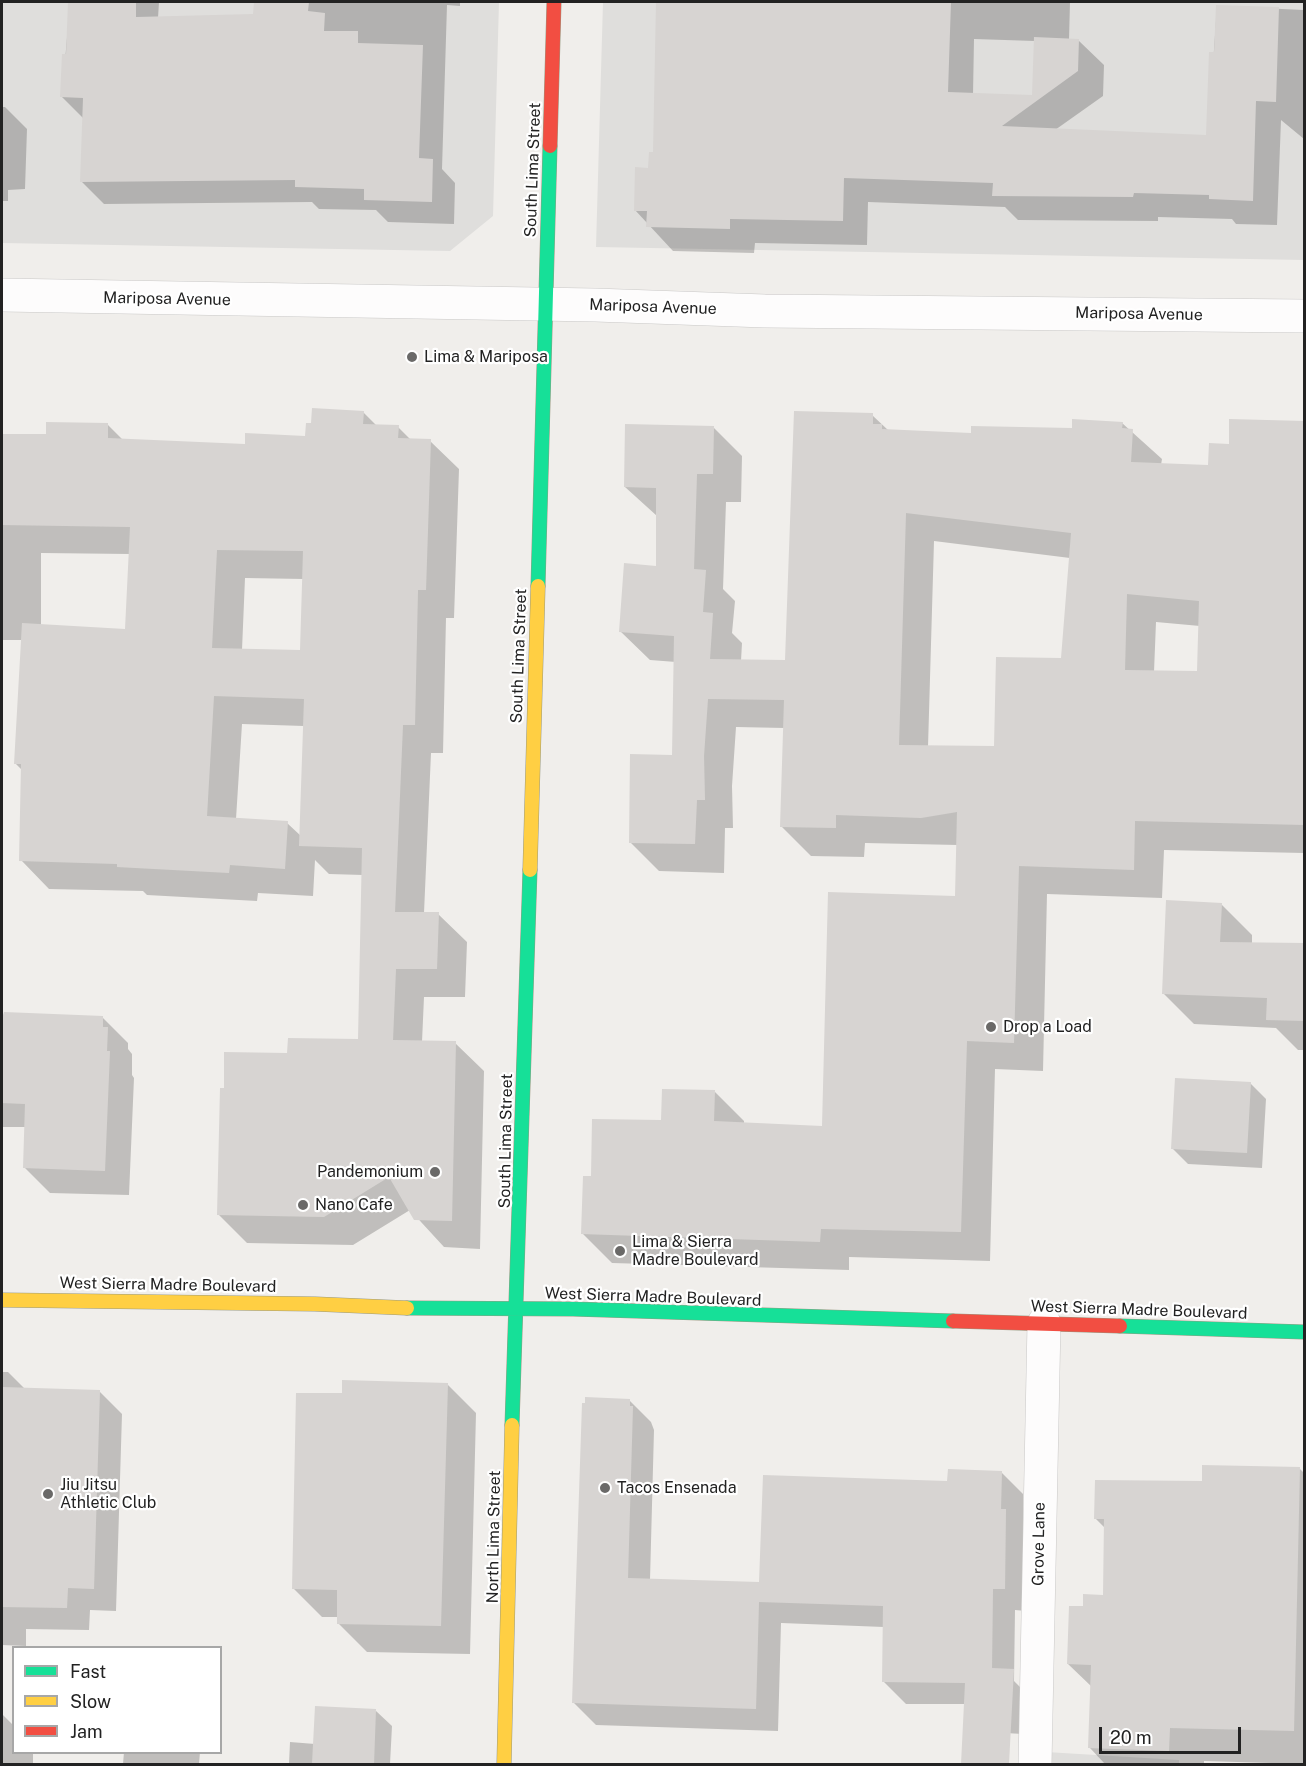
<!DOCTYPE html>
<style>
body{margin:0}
#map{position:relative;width:1306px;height:1766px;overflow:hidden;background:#f0eeeb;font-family:"Public Sans",sans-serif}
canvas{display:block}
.frame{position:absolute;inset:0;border:3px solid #222;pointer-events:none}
.legend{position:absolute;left:12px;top:1646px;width:210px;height:108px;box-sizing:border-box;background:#fff;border:2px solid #a7a7a7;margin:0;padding:8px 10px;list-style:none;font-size:18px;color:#222}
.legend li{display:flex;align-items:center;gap:12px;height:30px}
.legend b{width:30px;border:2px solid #a7a7a7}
.scale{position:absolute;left:1099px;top:1727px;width:142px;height:27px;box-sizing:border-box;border:3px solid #222;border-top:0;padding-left:8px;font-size:18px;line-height:21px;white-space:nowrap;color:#222;-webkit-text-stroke:4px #fff;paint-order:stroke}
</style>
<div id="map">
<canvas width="1306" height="1766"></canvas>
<div class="frame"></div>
<ul class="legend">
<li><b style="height:8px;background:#16e098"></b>Fast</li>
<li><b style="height:8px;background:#ffcf43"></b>Slow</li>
<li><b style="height:8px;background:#f24e42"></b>Jam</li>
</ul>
<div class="scale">20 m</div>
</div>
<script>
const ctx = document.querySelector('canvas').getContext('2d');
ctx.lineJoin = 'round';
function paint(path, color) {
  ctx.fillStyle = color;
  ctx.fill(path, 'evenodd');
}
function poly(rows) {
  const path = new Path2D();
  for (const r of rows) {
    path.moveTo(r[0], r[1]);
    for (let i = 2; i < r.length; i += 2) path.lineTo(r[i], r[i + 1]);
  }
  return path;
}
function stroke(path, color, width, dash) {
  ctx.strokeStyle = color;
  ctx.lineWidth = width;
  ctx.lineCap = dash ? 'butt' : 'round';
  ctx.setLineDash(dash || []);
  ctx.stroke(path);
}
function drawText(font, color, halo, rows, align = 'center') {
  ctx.font = font + ' "Public Sans",sans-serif';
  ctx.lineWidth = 4.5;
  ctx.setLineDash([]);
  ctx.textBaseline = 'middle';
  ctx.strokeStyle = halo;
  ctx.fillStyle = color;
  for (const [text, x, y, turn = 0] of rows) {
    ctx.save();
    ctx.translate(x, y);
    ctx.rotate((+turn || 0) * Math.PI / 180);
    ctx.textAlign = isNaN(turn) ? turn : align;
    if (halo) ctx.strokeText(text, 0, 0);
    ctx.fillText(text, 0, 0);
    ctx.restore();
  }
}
paint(poly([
 [2,2,499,2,493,216,450,251,2,243],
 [603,2,1304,2,1304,260,596,247],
 [1046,1752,1179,1760,1179,1764,1046,1764]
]), '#dfdedc');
paint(poly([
 [70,2,159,2,158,18,255,16,255,2,460,2,460,6,447,5,442,169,455,183,454,224,388,222,376,210,319,209,312,202,104,204,82,182,84,119,62,97],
 [658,2,1070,2,1069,40,1079,41,1104,65,1103,96,1055,130,1208,137,1217,6,1304,10,1304,139,1281,120,1277,225,1236,224,1232,219,1158,217,1158,221,1018,220,1005,207,868,202,867,245,755,243,754,253,673,251,635,210,655,154],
 [974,39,1035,41,1033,97,973,95],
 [2,107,5,107,27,129,25,189,8,190,8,201,2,201],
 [363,412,377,426,398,427,411,440,430,441,459,469,454,618,446,618,443,753,431,753,424,913,438,914,467,942,465,997,424,997,422,1042,455,1043,484,1071,480,1249,444,1247,410,1210,353,1245,247,1243,218,1214,289,1054,359,1041,363,875,329,874,315,860,313,896,258,893,257,901,147,895,143,891,49,889,21,860,22,770,15,763,23,640,2,640,2,436,47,436,108,425,123,440,246,446,306,437],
 [41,553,130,554,127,631,41,625],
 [245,578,304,579,301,651,242,650],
 [242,724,304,726,301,836,287,823,236,819],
 [872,415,889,431,973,434,1073,429,1122,423,1162,459,1161,465,1210,466,1231,446,1304,423,1304,853,1164,850,1162,898,1047,894,1043,1071,995,1069,990,1261,849,1257,849,1270,612,1263,583,1234,592,1178,663,1122,715,1092,744,1121,744,1124,824,1127,957,897,958,845,865,843,864,857,811,856,782,827,785,728,736,727,732,786,733,828,725,828,724,873,659,871,630,842,674,757,676,662,650,660,620,631,657,568,657,516,625,487,713,427,742,456,741,502,726,502,723,589,735,601,732,633,742,643,741,661,787,662],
 [934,541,1070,558,1063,660,995,748,928,747],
 [1156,622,1200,626,1199,672,1154,672],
 [1221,904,1252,935,1252,944,1304,945,1304,1050,1298,1050,1276,1028,1194,1024,1163,993],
 [103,1018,128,1043,128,1049,132,1054,132,1075,134,1078,129,1195,50,1193,24,1167,26,1127,2,1127,2,1019],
 [1250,1083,1266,1099,1262,1168,1188,1164,1172,1148],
 [2,1372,8,1372,25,1389,99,1391,122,1414,116,1611,90,1610,89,1630,26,1629,26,1646,2,1645],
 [447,1384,476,1413,470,1654,367,1652,338,1623,338,1617,322,1617,293,1588,343,1395],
 [629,1400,651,1422,654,1430,650,1580,761,1584,949,1483,1001,1472,1023,1494,1023,1527,1028,1533,1026,1611,1015,1610,1014,1681,1025,1692,1023,1734,987,1732,965,1704,906,1704,884,1682,884,1627,781,1623,778,1731,596,1725,574,1703],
 [1300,1469,1304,1473,1304,1764,1204,1761,1204,1764,1105,1764,1090,1748,1092,1687,1068,1664,1084,1608,1105,1596,1106,1529,1095,1518,1203,1482],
 [376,1711,392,1726,390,1764,289,1764,290,1742,315,1744],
 [2,1714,14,1726,14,1752,33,1752,33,1764,2,1764],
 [124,1752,200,1752,199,1764,123,1764]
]), '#0003');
paint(poly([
 [68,2,136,2,136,17,253,14,254,2,309,2,308,11,325,13,324,31,358,31,358,43,423,45,419,158,433,159,432,202,364,200,364,189,295,187,295,180,80,182,83,98,60,97,62,54,66,54],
 [656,2,951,2,948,92,1032,95,1034,37,1079,39,1078,71,1002,126,1206,135,1209,52,1214,52,1216,5,1279,7,1276,102,1256,101,1253,201,1209,199,1209,195,1134,193,1133,197,992,196,993,183,844,178,843,221,730,219,730,229,646,227,647,211,634,211,635,167,648,168,649,152,653,152],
 [312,408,364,411,363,424,399,425,398,438,431,439,426,590,418,590,415,725,403,725,395,912,439,912,437,969,396,969,393,1040,456,1041,452,1221,414,1220,389,1177,324,1217,217,1215,220,1088,224,1088,224,1052,287,1053,288,1038,358,1039,362,848,299,846,304,699,214,696,207,816,288,821,285,869,230,865,229,873,117,867,117,864,19,861,21,764,14,764,22,623,125,629,130,527,2,525,2,434,46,434,46,422,108,423,108,438,245,444,245,433,305,436,306,423,311,423],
 [217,550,303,551,300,650,212,648],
 [794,411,873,413,873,424,882,424,882,429,971,433,971,426,1072,428,1072,419,1123,422,1122,428,1133,429,1131,462,1208,465,1209,443,1229,444,1229,419,1305,421,1305,825,1135,821,1134,870,1019,866,1014,1043,967,1041,961,1232,821,1229,820,1242,581,1234,583,1176,591,1176,592,1119,661,1120,662,1089,715,1090,714,1121,822,1126,828,892,955,896,957,812,921,818,836,815,836,828,780,827,784,700,708,699,704,756,705,800,697,800,695,844,629,843,630,754,672,755,674,636,619,632,624,563,656,566,656,488,624,487,625,424,714,426,713,474,697,474,694,569,706,570,703,612,713,613,710,659,785,660],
 [906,513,1071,533,1061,658,996,657,994,746,899,745],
 [1127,594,1199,601,1197,671,1125,670],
 [1166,900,1222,903,1220,942,1305,943,1305,1021,1266,1020,1267,998,1162,994],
 [4,1012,103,1016,103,1027,108,1027,107,1051,110,1051,105,1171,23,1168,25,1104,2,1103,2,1018],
 [1175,1078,1251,1082,1247,1153,1171,1149],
 [342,1380,448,1383,441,1626,337,1624,337,1590,292,1589,296,1393,342,1393],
 [2,1387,100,1390,94,1589,68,1588,67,1608,2,1607],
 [585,1397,630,1399,630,1406,633,1406,628,1578,759,1582,763,1475,947,1481,948,1469,1002,1471,1001,1509,1006,1509,1005,1589,993,1589,992,1668,1014,1669,1009,1764,961,1764,965,1683,882,1682,883,1606,759,1602,756,1709,572,1703,582,1403,585,1403],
 [1202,1465,1300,1467,1294,1731,1170,1728,1169,1751,1088,1748,1091,1665,1067,1664,1069,1606,1083,1606,1083,1594,1103,1595,1104,1519,1094,1519,1095,1480,1202,1481],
 [315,1706,376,1709,374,1764,312,1764]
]), '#d7d4d2');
const street = poly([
 [2,295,595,305,765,311,1304,316],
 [1035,1764,1044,1323]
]);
const fast = poly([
 [538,586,550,146],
 [407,1308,573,1309,953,1321],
 [1120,1326,1304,1332],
 [512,1425,530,870]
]);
const slow = poly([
 [530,870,538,586],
 [2,1300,315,1304,407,1308],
 [504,1764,512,1425]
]);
const jam = poly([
 [550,146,554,2],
 [953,1321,1120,1326]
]);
stroke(street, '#c9c8c7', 34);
stroke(fast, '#999a82', 15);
stroke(slow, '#999a82', 15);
stroke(jam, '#999a82', 15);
stroke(street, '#fdfcfc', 33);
stroke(fast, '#16e098', 14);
stroke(slow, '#ffcf43', 14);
stroke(jam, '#f24e42', 14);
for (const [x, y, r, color] of [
 [412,357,6,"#6a6968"],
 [991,1027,6,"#6a6968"],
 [435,1172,6,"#6a6968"],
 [303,1205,6,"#6a6968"],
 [620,1251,6,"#6a6968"],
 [605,1488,6,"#6a6968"],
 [48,1494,6,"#6a6968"]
]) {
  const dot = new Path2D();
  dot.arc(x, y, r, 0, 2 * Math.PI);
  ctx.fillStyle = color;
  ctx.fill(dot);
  stroke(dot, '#fff', 2);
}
drawText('16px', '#222', '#fff', [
 ["South Lima Street",533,170,-88],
 ["Mariposa Avenue",167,299,1],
 ["Mariposa Avenue",653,307,2],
 ["Mariposa Avenue",1139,314,1],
 ["South Lima Street",519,656,-88],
 ["South Lima Street",506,1141,-89],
 ["West Sierra Madre Boulevard",168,1285,1],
 ["West Sierra Madre Boulevard",653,1297,2],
 ["West Sierra Madre Boulevard",1139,1310,2],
 ["North Lima Street",494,1537,-89],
 ["Grove Lane",1039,1544,-89]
]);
drawText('16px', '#222', '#fff', [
 ["Lima & Mariposa",424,357],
 ["Drop a Load",1003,1027],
 ["Pandemonium",423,1172,"right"],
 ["Nano Cafe",315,1205],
 ["Lima & Sierra",632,1242],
 ["Madre Boulevard",632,1260],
 ["Jiu Jitsu",60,1485],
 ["Athletic Club",60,1503],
 ["Tacos Ensenada",617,1488]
], 'left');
</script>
